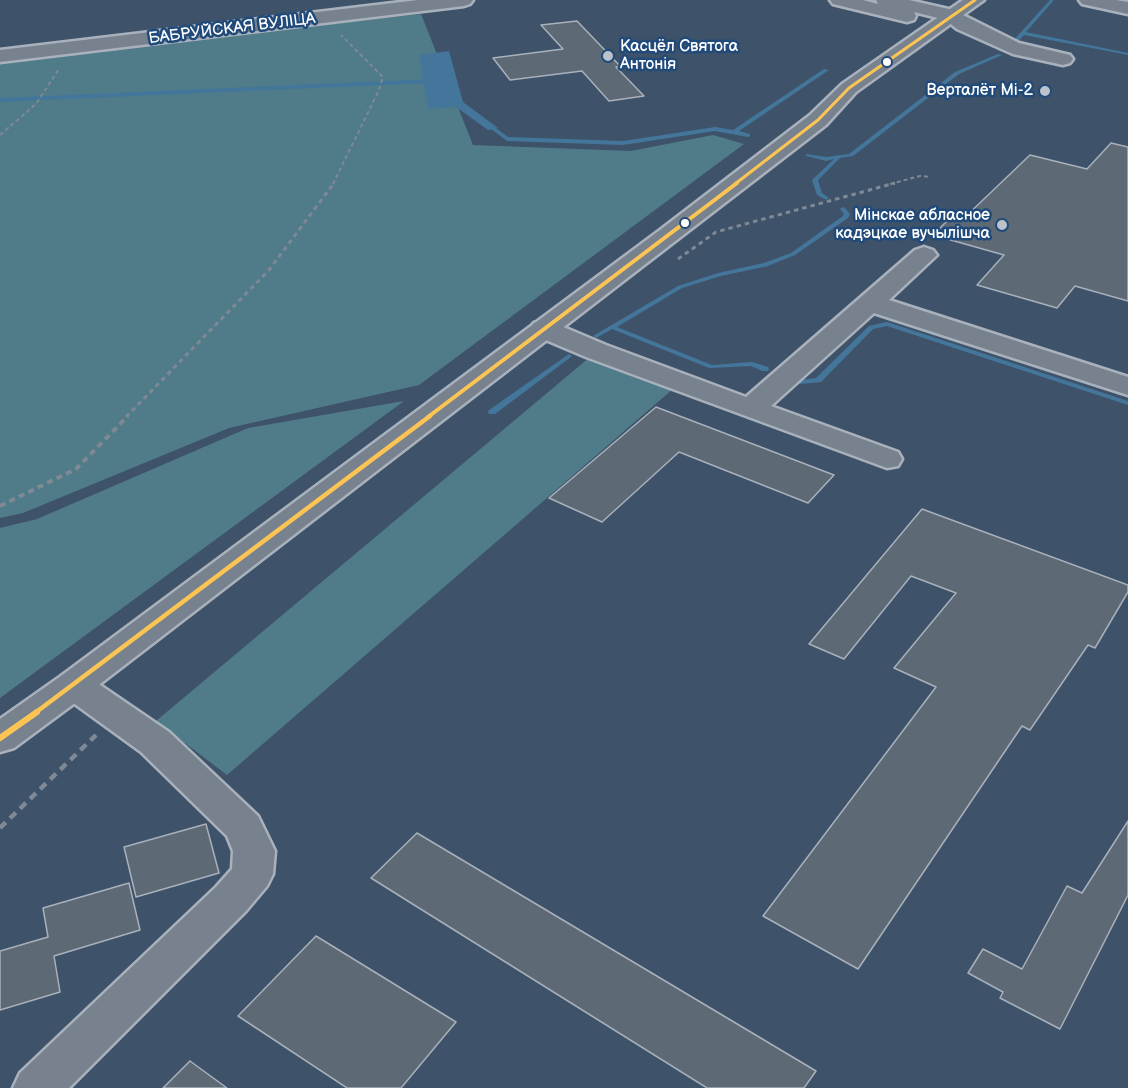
<!DOCTYPE html>
<meta charset="utf-8">
<style>
body{margin:0}
canvas{display:block;background:#3e5269}
</style>
<canvas width="1128" height="1088"></canvas>
<script>
const ctx = document.querySelector('canvas').getContext('2d');
ctx.lineJoin = 'round';
function paint(path, color) {
  ctx.fillStyle = color;
  ctx.fill(path, 'evenodd');
}
function poly(rows) {
  const path = new Path2D();
  for (const r of rows) {
    path.moveTo(r[0], r[1]);
    for (let i = 2; i < r.length; i += 2) path.lineTo(r[i], r[i + 1]);
  }
  return path;
}
function stroke(path, color, width, dash) {
  ctx.strokeStyle = color;
  ctx.lineWidth = width;
  ctx.lineCap = dash ? 'butt' : 'round';
  ctx.setLineDash(dash || []);
  ctx.stroke(path);
}
function drawText(font, color, halo, rows, align = 'center') {
  ctx.font = font + ' "Balsamiq Sans",sans-serif';
  ctx.lineWidth = 5;
  ctx.setLineDash([]);
  ctx.textBaseline = 'middle';
  ctx.strokeStyle = halo;
  ctx.fillStyle = color;
  for (const [text, x, y, turn = 0] of rows) {
    ctx.save();
    ctx.translate(x, y);
    ctx.rotate((+turn || 0) * Math.PI / 180);
    ctx.textAlign = isNaN(turn) ? turn : align;
    if (halo) ctx.strokeText(text, 0, 0);
    ctx.fillText(text, 0, 0);
    ctx.restore();
  }
}
paint(poly([
 [421,14,473,145,631,151,713,135,744,144,419,385,229,428,23,513,0,518,0,61],
 [590,357,674,388,227,775,156,721],
 [404,401,0,698,0,528,37,519,248,428]
]), '#4f7c88');
paint(poly([
 [449,51,463,102,498,128,488,130,456,107,428,109,419,55]
]), '#43769a');
paint(poly([
 [1050,0,1054,0,1026,32,1128,53,1128,55,1024,35,1015,45,1011,45,1011,43,1050,0],
 [998,54,1002,55,959,74,853,156,840,158,818,180,822,193,829,198,826,200,817,195,812,180,834,159,826,161,806,156,806,154,826,157,849,154,955,72,998,54],
 [824,69,829,70,739,131,750,134,750,136,748,137,715,131,623,145,507,141,483,123,488,122,508,137,623,141,715,127,733,130,824,69],
 [430,79,434,82,434,84,429,83,0,102,0,98,430,79],
 [843,207,845,208,850,214,848,218,795,255,768,266,721,276,682,288,617,327,712,365,752,362,768,367,769,369,768,371,762,371,751,366,709,368,612,329,598,337,596,338,593,336,678,286,718,273,764,263,791,253,843,216,844,214,840,209,843,207],
 [887,322,1128,401,1128,405,887,326,873,329,821,382,800,384,799,382,800,380,816,378,869,326,887,322],
 [569,354,572,356,571,357,495,414,489,414,488,412,489,410,569,354]
]), '#43769a');
const building = poly([
 [577,21,620,66,616,67,644,96,609,101,582,71,510,80,493,58,563,49,541,25,577,21],
 [1111,143,1128,147,1128,301,1075,286,1057,308,977,285,1004,255,933,235,951,217,962,220,1030,155,1087,169,1111,143],
 [656,407,834,475,808,503,679,452,602,522,549,498,656,407],
 [922,509,1128,585,1128,592,1095,648,1088,645,1030,730,1022,726,858,969,763,916,936,687,894,668,956,593,911,576,844,659,809,644,922,509],
 [1128,821,1128,895,1060,1029,1000,998,1003,992,968,973,983,949,1022,969,1067,886,1082,893,1128,821],
 [206,824,219,873,136,897,124,847,206,824],
 [417,833,816,1071,804,1088,707,1088,371,878,417,833],
 [129,883,140,930,54,956,60,992,0,1010,0,951,48,937,43,908,129,883],
 [316,936,456,1022,401,1088,347,1088,238,1016,316,936],
 [190,1061,227,1088,163,1088,190,1061]
]);
paint(building, '#5e6976');
stroke(building, '#a8b1bc', 1.5);
const minor = poly([
 [418,0,473,0,470,4,464,6,0,62,0,50,418,0],
 [830,0,863,0,878,4,876,0,909,0,953,10,1019,43,1070,55,1073,59,1070,63,1063,65,1013,54,957,29,946,20,914,12,916,16,914,20,907,22,833,4,830,0],
 [1079,0,1116,0,1128,2,1128,14,1082,4,1079,0],
 [924,247,933,250,937,255,889,300,1128,377,1128,395,874,313,771,406,898,452,902,459,898,466,887,468,586,357,534,335,530,329,534,323,544,321,554,323,606,345,746,397,915,250,924,247],
 [74,672,87,676,169,732,258,816,275,851,273,874,267,886,246,911,69,1088,13,1088,20,1073,216,887,232,869,233,851,227,836,141,752,61,694,56,685,61,676,74,672]
]);
const major = poly([
 [963,0,984,0,856,92,826,125,87,694,14,748,0,752,0,719,61,676,660,230,810,115,842,84,963,0]
]);
stroke(minor, '#a8b1bc', 5);
stroke(major, '#a8b1bc', 5);
stroke(poly([
 [0,135,36,104,59,69],
 [333,184,379,90,383,77,341,35],
 [890,184,920,176,931,177]
]), '#7f8995', 2, [4, 3]);
stroke(poly([
 [678,259,716,232,895,183],
 [126,417,269,270,334,183]
]), '#7f8995', 3, [4.5, 4]);
stroke(poly([
 [0,506,76,469,128,416]
]), '#7f8995', 4, [6, 4.5]);
stroke(poly([
 [0,828,96,735]
]), '#7f8995', 4.5, [8, 6]);
paint(minor, '#77828e');
paint(major, '#77828e');
stroke(poly([
 [735,184,818,120,849,88,975,0]
]), '#fcc553', 3);
stroke(poly([
 [428,417,737,183]
]), '#fcc553', 4);
stroke(poly([
 [35,713,430,416]
]), '#fcc553', 4.5);
stroke(poly([
 [0,738,37,712]
]), '#fcc553', 6);
for (const [x, y, r, color] of [
 [608,56,6,"#bbc2ca"],
 [887,62,5,"#fff"],
 [1045,91,6,"#bbc2ca"],
 [685,223,5,"#fff"],
 [1002,225,6,"#bbc2ca"]
]) {
  const dot = new Path2D();
  dot.arc(x, y, r, 0, 2 * Math.PI);
  ctx.fillStyle = color;
  ctx.fill(dot);
  stroke(dot, '#1f4a7a', 2);
}
drawText('16px', '#fff', '#1f4a7a', [
 ["БАБРУЙСКАЯ ВУЛІЦА",232,29,-7]
]);
drawText('16px', '#fff', '#1f4a7a', [
 ["Касцёл Святога",620,47,"left"],
 ["Антонія",620,65,"left"],
 ["Верталёт Мі-2",1033,91],
 ["Мінскае абласное",990,216],
 ["кадэцкае вучылішча",990,234]
], 'right');
</script>
